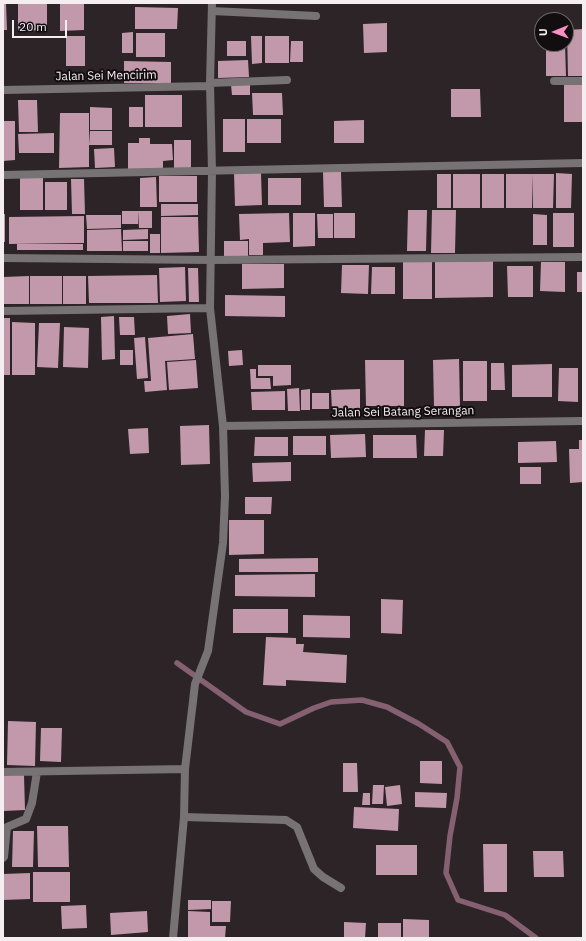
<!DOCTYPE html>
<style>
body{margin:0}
#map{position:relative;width:586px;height:941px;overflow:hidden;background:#2d2428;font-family:"IBM Plex Sans",sans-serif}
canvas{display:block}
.frame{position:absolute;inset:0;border:4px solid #f5eef1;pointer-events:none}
.north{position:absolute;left:534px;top:12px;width:40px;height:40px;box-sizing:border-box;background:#120e10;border:1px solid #6d686a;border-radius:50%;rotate:269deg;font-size:11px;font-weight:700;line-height:16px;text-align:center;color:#f5eef1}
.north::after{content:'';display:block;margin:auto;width:14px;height:18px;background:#fb8fc4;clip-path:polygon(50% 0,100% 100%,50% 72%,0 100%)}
.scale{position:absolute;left:12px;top:20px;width:55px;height:18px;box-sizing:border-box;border:2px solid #f5eef1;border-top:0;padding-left:5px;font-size:12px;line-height:14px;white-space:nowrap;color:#f5eef1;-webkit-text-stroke:3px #120e10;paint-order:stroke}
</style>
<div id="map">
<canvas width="586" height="941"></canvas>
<div class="frame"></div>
<div class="north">U</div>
<div class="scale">20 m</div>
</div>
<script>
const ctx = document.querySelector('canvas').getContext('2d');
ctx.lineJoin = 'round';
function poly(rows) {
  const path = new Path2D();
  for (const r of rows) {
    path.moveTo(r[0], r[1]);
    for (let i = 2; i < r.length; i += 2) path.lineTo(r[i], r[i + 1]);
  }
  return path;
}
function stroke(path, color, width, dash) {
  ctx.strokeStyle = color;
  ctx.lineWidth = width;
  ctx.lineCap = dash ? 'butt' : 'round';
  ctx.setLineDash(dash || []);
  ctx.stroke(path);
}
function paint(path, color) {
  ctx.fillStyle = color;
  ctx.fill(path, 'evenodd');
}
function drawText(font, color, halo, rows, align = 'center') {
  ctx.font = font + ' "IBM Plex Sans",sans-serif';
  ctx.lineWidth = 4;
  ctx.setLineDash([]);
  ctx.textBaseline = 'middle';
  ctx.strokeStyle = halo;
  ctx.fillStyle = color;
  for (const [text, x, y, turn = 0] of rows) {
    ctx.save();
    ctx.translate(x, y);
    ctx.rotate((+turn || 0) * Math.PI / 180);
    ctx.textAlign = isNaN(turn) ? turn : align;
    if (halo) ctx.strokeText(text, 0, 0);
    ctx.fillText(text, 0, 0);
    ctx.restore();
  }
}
stroke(poly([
 [177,663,246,712,280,724,314,708,331,702,362,700,387,707,419,724,447,742,460,767,457,798,450,836,446,873,458,900,505,915,536,938]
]), '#856070', 5.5);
paint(poly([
 [3,3,6,3,7,30,3,30],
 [18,3,47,3,47,30,18,31],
 [60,3,84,3,84,30,60,31],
 [135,7,178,8,177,29,135,29],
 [387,23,387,52,364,53,363,24],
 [583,29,583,76,568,76,567,30],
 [133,32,133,53,122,53,122,33],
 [136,33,165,33,165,57,136,57],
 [66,36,85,36,85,66,66,66],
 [251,36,262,36,262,63,252,64],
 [265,36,289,36,289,63,265,63],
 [227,41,246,41,246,56,227,56],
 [291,41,303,41,303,62,290,62],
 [546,44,565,44,566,76,546,76],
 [248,60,249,77,218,78,218,61],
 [124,61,171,62,171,83,124,83],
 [564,83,583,83,583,122,564,122],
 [250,84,250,95,232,95,231,85],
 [451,89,480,89,481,117,451,117],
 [252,93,282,93,283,115,253,115],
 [145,95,182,95,182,127,145,127],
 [18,100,37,100,38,132,19,132],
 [90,107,112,108,112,130,90,130],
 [129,107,143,107,143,127,129,127],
 [60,113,89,113,89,167,59,168],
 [223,119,245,119,245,152,223,152],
 [247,119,281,119,281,143,247,143],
 [364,120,364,143,334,143,334,121],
 [3,121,15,121,15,160,3,161],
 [90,131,112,131,112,145,89,145],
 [54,133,54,153,19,153,18,134],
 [139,138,150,138,150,144,172,144,173,160,163,161,163,169,128,169,128,143,139,143],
 [174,140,191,140,191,168,174,168],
 [114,148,115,167,95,168,94,149],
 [323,172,341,172,342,207,324,207],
 [234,173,261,173,262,205,235,206],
 [556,173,572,174,571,208,556,208],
 [437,174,451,174,451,208,437,208],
 [453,174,480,174,480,208,453,208],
 [482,174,504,174,504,208,482,208],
 [506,174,533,174,532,208,506,208],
 [533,174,554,174,553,208,533,208],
 [159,176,197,176,197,202,159,202],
 [156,177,157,207,140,207,140,178],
 [20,178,43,178,43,210,20,210],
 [268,178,301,178,301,205,268,205],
 [71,179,84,179,85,214,72,214],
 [45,182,67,182,67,210,45,210],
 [161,204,198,204,198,215,161,216],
 [408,210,427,210,426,251,407,251],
 [432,210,456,210,455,253,431,253],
 [122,211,138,211,138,224,122,224],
 [138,211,152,211,152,228,139,228],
 [289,213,290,242,263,243,263,255,249,255,249,239,240,240,239,214],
 [293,213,315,213,315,246,293,247],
 [334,213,355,213,355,238,334,238],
 [553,213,574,213,574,247,553,247],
 [3,214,5,214,5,242,3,242],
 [317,214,333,214,333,238,318,238],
 [533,214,547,215,547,245,533,245],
 [86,215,121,215,121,228,87,229],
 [84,216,84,243,9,244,9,217],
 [161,217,198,217,199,252,161,253],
 [121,229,122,251,87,251,87,230],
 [148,229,148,239,123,240,123,230],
 [150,234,160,234,160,253,150,253],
 [123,241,148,241,148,251,123,251],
 [224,241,248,241,248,256,224,257],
 [17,244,83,244,83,250,17,250],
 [493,261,493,297,435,298,435,262],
 [403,262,432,262,432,299,403,299],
 [541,262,565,262,565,292,540,291],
 [242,264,284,264,284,288,242,289],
 [342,265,369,265,368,294,341,293],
 [507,266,533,266,533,297,508,297],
 [185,267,186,301,160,302,159,268],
 [372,267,395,267,395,294,371,294],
 [188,268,198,268,199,302,189,302],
 [577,272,583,272,583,292,577,292],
 [157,275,158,303,89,303,88,276],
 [29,276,29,304,3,304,3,277],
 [30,276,62,276,62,304,30,304],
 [63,276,86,276,86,304,63,304],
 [225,295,285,296,285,317,225,316],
 [190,314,191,333,168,334,167,316],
 [114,316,115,359,102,360,101,317],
 [119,317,134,317,135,335,120,335],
 [3,318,10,318,10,375,3,375],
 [12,322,35,323,35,375,12,375],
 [39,323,60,323,58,368,37,367],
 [64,327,89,328,88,368,63,367],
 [193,334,195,359,165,361,167,390,145,392,144,381,151,381,148,338],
 [145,337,148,378,137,379,134,338],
 [120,350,133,350,133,365,120,365],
 [242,350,243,365,229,366,228,351],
 [459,359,460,406,434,406,433,360],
 [196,360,198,388,169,390,167,362],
 [365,360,404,360,404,406,366,406],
 [463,361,487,361,487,401,463,401],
 [491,363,504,363,505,390,491,390],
 [552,364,552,397,512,397,512,365],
 [258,365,291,365,291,385,273,386,273,376,258,376],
 [559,368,578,368,578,402,558,401],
 [250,369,256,369,256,378,270,378,271,389,251,389],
 [299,388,300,411,288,411,287,389],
 [310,389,310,410,301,410,301,390],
 [360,389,360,410,332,410,331,390],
 [285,391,285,410,252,410,251,392],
 [312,393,329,393,329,409,312,409],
 [209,425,210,464,181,465,180,426],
 [148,428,149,453,130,454,128,429],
 [425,430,444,430,443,456,424,456],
 [365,434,366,457,331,458,330,435],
 [373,435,416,435,417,458,373,458],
 [293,436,326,436,326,455,293,455],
 [255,437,288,437,288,456,254,456],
 [579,440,583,440,583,482,570,483,569,449,579,449],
 [556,441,557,462,518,463,518,442],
 [291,462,291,481,253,482,252,463],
 [520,467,541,467,541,484,520,484],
 [245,497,272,497,271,514,245,514],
 [229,520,264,520,264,554,229,555],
 [318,558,318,572,239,572,239,559],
 [315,574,315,597,235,596,235,575],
 [381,599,403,600,402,634,381,633],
 [233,609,288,609,288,633,233,633],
 [303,615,350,616,350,638,303,637],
 [266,637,296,638,296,644,304,644,303,652,347,655,346,683,286,680,286,686,263,685],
 [8,721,36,722,35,766,7,765],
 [41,728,62,728,61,762,40,761],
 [420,761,442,761,442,784,420,783],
 [343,763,357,763,358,792,343,792],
 [3,775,24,775,25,810,3,811],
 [373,785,384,785,383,804,372,804],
 [400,785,402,804,387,806,385,787],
 [415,792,447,793,446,808,415,807],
 [363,793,370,793,370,805,362,805],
 [354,807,399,809,398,831,353,828],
 [37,826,68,826,69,867,38,867],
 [13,831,34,831,33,867,12,867],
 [483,844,507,844,507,892,484,892],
 [376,845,417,845,417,875,376,875],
 [533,851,563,851,564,877,534,877],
 [33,872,70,872,70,902,33,902],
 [30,873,30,899,3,900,3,874],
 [188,900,211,900,211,909,188,910],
 [212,901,231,901,230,922,212,922],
 [86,905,87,928,62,929,61,906],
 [147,911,148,932,111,935,110,913],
 [188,911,210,912,210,926,226,926,225,938,188,938],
 [403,919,429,920,429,938,403,938],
 [344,922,366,923,365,938,344,938],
 [378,923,401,923,401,938,378,937]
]), '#c299ab');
stroke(poly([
 [184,817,286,820,297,827,314,869,323,877,341,888]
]), '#777274', 8);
stroke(poly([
 [212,11,316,16],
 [554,81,583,81],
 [210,83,287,80],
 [3,90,210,86],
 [3,175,583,163],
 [3,258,211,260,583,257],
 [3,311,210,308],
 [223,426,583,421],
 [3,772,185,769],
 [3,858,4,857,7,827,26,819,32,803,37,772],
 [173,938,184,817,185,769,195,684,208,651,223,543,225,496,223,426,210,308,212,171,210,83,212,3]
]), '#777274', 8);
drawText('12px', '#f5eef1', '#120e10', [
 ["Jalan Sei Mencirim",106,76,-1],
 ["Jalan Sei Batang Serangan",403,412,-1]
]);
</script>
